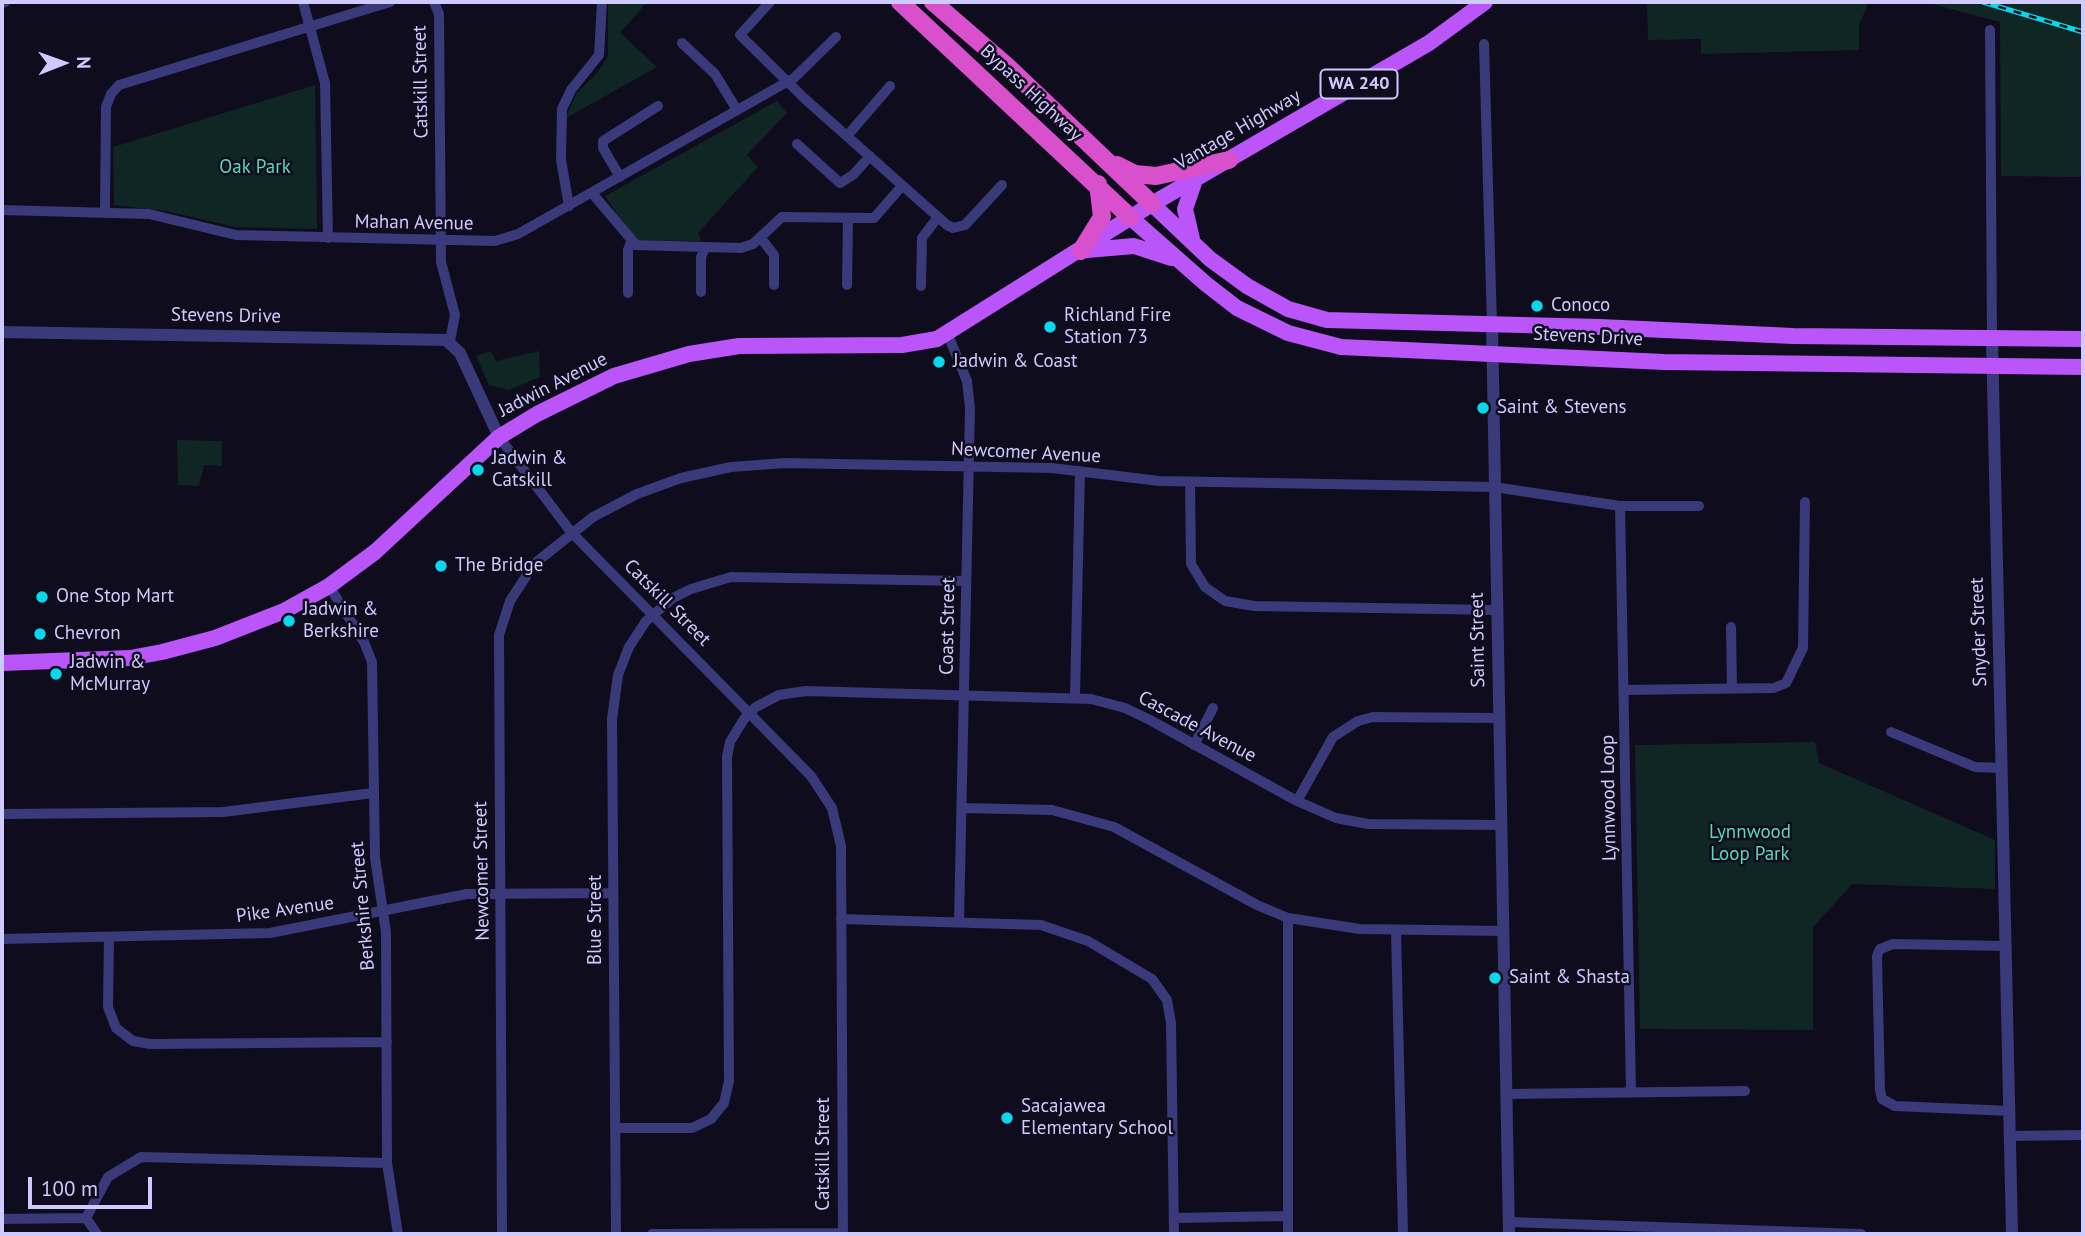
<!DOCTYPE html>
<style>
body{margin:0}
#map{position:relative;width:2085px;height:1236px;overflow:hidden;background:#0f0c1d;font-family:"PT Sans",sans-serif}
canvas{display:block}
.frame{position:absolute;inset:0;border:4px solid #cfcafd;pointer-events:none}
.north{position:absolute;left:28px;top:28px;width:70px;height:70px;-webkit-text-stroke:5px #0f0c1d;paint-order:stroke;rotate:89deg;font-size:19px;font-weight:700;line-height:28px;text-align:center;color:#cfcafd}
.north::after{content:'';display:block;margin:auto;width:24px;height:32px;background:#cfcafd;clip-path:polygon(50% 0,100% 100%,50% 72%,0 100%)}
.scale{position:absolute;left:28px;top:1177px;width:124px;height:32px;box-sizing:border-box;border:4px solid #cfcafd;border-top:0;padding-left:9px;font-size:21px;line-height:24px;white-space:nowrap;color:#cfcafd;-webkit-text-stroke:5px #0f0c1d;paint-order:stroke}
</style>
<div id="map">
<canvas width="2085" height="1236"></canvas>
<div class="frame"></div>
<div class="north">N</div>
<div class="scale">100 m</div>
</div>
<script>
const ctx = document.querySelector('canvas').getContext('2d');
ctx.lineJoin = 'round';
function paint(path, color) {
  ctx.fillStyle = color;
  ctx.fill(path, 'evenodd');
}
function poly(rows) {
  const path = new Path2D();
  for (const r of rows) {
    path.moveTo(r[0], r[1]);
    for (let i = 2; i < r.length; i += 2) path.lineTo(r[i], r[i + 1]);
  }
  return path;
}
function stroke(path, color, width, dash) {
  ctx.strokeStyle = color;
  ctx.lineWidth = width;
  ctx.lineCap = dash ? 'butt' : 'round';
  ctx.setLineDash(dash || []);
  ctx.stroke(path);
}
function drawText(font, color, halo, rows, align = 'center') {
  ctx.font = font + ' "PT Sans",sans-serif';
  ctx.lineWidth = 5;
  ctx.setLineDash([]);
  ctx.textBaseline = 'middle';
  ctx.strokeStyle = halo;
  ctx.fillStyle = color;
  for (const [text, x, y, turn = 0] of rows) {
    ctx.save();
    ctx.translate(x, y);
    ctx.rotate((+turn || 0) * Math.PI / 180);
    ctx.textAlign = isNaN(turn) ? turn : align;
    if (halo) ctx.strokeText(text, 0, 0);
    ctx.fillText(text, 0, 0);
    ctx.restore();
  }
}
paint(poly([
 [608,2,647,2,620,33,657,67,566,118,576,94,597,73,608,56],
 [1647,2,1869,2,1859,25,1859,50,1701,54,1701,39,1648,40],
 [1925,2,2083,2,2083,177,2001,176,2000,22],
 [315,85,317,229,235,227,166,211,114,205,113,147],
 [777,101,787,113,747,155,758,167,698,233,701,238,699,241,635,240,605,196],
 [491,351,496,361,539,351,540,377,509,390,489,385,476,356],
 [177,440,222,441,222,466,204,465,199,486,178,485],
 [1815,742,1819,763,1995,840,1995,889,1852,884,1813,927,1813,1030,1640,1029,1635,745]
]), '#102625');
stroke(poly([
 [303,2,325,83,328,238],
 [434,2,439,14,441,262,455,315,450,341],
 [770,2,740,35,805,99,947,225,953,228,965,225,1002,185],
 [2,3,5,2],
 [1990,30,1992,339],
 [682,43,715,74,737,110],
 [1484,44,1492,325],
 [847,136,890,86],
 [797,144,840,183,853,175,870,156],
 [620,177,603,148,603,141,658,106],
 [592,193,636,245,741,248,753,244,782,217,874,218,902,186],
 [569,206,561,160,562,109,571,90,599,55,602,2],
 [2,210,149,214,236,235,495,241,518,234,794,78,836,37],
 [105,211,106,107,111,94,119,85,390,2],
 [760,237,774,255,774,285],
 [847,285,848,219],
 [921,286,922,238,938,217],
 [701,292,701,257,705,248],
 [628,293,628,250,631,242],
 [948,335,967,381,970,408,959,921],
 [499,437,571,532,811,776,832,808,841,846,843,1234],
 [1190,482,1191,564,1205,587,1225,601,1254,606,1496,610],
 [1620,506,1631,1092],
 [329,586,364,642,372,662,375,858,386,932,387,1163,398,1234],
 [1731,627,1732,689],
 [1624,690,1774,688,1786,683,1803,648,1805,502],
 [1075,696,1080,471],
 [1891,732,1975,767,2002,768],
 [1194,745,1213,708],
 [1297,801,1333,737,1358,721,1373,717,1498,718],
 [963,808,1052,810,1114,827,1257,905,1288,918,1360,929,1503,931],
 [2,814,223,812,373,793],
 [841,919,1041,925,1088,941,1152,979,1167,1000,1171,1023,1174,1234],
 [1396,930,1403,1234],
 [109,937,108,1007,116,1028,133,1041,150,1044,387,1042],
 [2,939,270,933,467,894,613,893],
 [2006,946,1893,944,1880,949,1877,956,1880,1090,1882,1099,1895,1106,2010,1111],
 [1506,1094,1745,1091],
 [615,1128,692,1128,711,1119,724,1103,729,1081,727,757,730,742,744,719,756,707,779,695,806,691,1091,699,1125,708,1150,720,1297,801,1336,818,1368,824,1500,825],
 [2010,1136,2083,1135],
 [86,1218,108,1177,141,1157,387,1163],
 [1174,1218,1287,1216],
 [2,1219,86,1218,97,1234],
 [1509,1222,1861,1234],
 [502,1234,499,635,510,601,534,564,593,517,637,494,681,478,731,467,785,463,1052,468,1159,481,1494,487,1620,506,1699,506],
 [616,1234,612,719,618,675,629,647,646,621,673,598,691,589,731,577,966,581],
 [652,1234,843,1233],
 [1288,1234,1288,918]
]), '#3a397a', 10);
stroke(poly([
 [1492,325,1509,1234],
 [2,332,446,340,460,353,499,437],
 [1992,339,2012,1234]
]), '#3a397a', 12);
stroke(poly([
 [1152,204,1210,259,1247,286,1288,309,1327,320,1600,327,1793,336,2083,339],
 [1131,218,1206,284,1237,308,1288,333,1341,347,1664,362,2083,367],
 [1192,239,1185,209,1195,180],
 [1087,250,1134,246,1171,258],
 [2,663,130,658,162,652,215,638,284,611,329,586,375,552,499,437,537,414,614,376,689,354,739,346,902,345,937,339,1152,204,1429,43,1485,2]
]), '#b955f9', 16);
stroke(poly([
 [900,2,1131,218],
 [933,2,1007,66,1152,204],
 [1117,165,1135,174,1156,176,1229,160],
 [1081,251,1102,217,1098,184]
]), '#d850cc', 18);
const rail = poly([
 [1983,2,2083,32]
]);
stroke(rail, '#09d7ea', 5);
stroke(rail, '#0f0c1d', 2.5, [8]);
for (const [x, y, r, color] of [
 [1537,306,7,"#09d7ea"],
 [1050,327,7,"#09d7ea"],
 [939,362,7,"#09d7ea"],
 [1483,408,7,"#09d7ea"],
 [478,470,7,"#09d7ea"],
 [441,566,7,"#09d7ea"],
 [42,597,7,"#09d7ea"],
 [289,621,7,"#09d7ea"],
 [40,634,7,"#09d7ea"],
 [56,674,7,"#09d7ea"],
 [1495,978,7,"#09d7ea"],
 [1007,1118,7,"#09d7ea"]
]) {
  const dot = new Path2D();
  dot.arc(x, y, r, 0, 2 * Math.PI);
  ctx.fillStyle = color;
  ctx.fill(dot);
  stroke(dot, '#0f0c1d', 2.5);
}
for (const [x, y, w] of [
 [1359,84,77]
]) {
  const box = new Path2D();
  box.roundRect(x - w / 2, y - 14.5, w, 29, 5);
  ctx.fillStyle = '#0f0c1d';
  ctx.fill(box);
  stroke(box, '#cfcafd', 2);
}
drawText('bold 18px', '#cfcafd', null, [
 ["WA 240",1359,84]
]);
drawText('19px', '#cfcafd', '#0f0c1d', [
 ["Catskill Street",421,82,-91],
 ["Bypass Highway",1031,93,43],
 ["Vantage Highway",1238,130,-30],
 ["Mahan Avenue",414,223,1],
 ["Stevens Drive",226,316,1],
 ["Stevens Drive",1588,337,3],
 ["Jadwin Avenue",553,385,-27],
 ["Newcomer Avenue",1026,453,3],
 ["Catskill Street",667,603,45],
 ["Coast Street",948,626,-89],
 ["Snyder Street",1979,632,-92],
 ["Saint Street",1478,640,-91],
 ["Cascade Avenue",1197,727,28],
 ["Lynnwood Loop",1609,798,-91],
 ["Newcomer Street",482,871,-91],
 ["Berkshire Street",363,906,-95],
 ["Pike Avenue",285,910,-8],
 ["Blue Street",596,920,-90],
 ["Catskill Street",824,1154,-90]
]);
drawText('19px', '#5ad9b7', '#0f0c1d', [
 ["Oak Park",255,168],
 ["Lynnwood",1750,833],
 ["Loop Park",1750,855]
]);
drawText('19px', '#cfcafd', '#0f0c1d', [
 ["Conoco",1551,306],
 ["Richland Fire",1064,316],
 ["Station 73",1064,338],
 ["Jadwin & Coast",953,362],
 ["Saint & Stevens",1497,408],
 ["Jadwin &",492,459],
 ["Catskill",492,481],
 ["The Bridge",455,566],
 ["One Stop Mart",56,597],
 ["Jadwin &",303,610],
 ["Berkshire",303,632],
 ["Chevron",54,634],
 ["Jadwin &",70,663],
 ["McMurray",70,685],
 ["Saint & Shasta",1509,978],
 ["Sacajawea",1021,1107],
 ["Elementary School",1021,1129]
], 'left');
</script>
